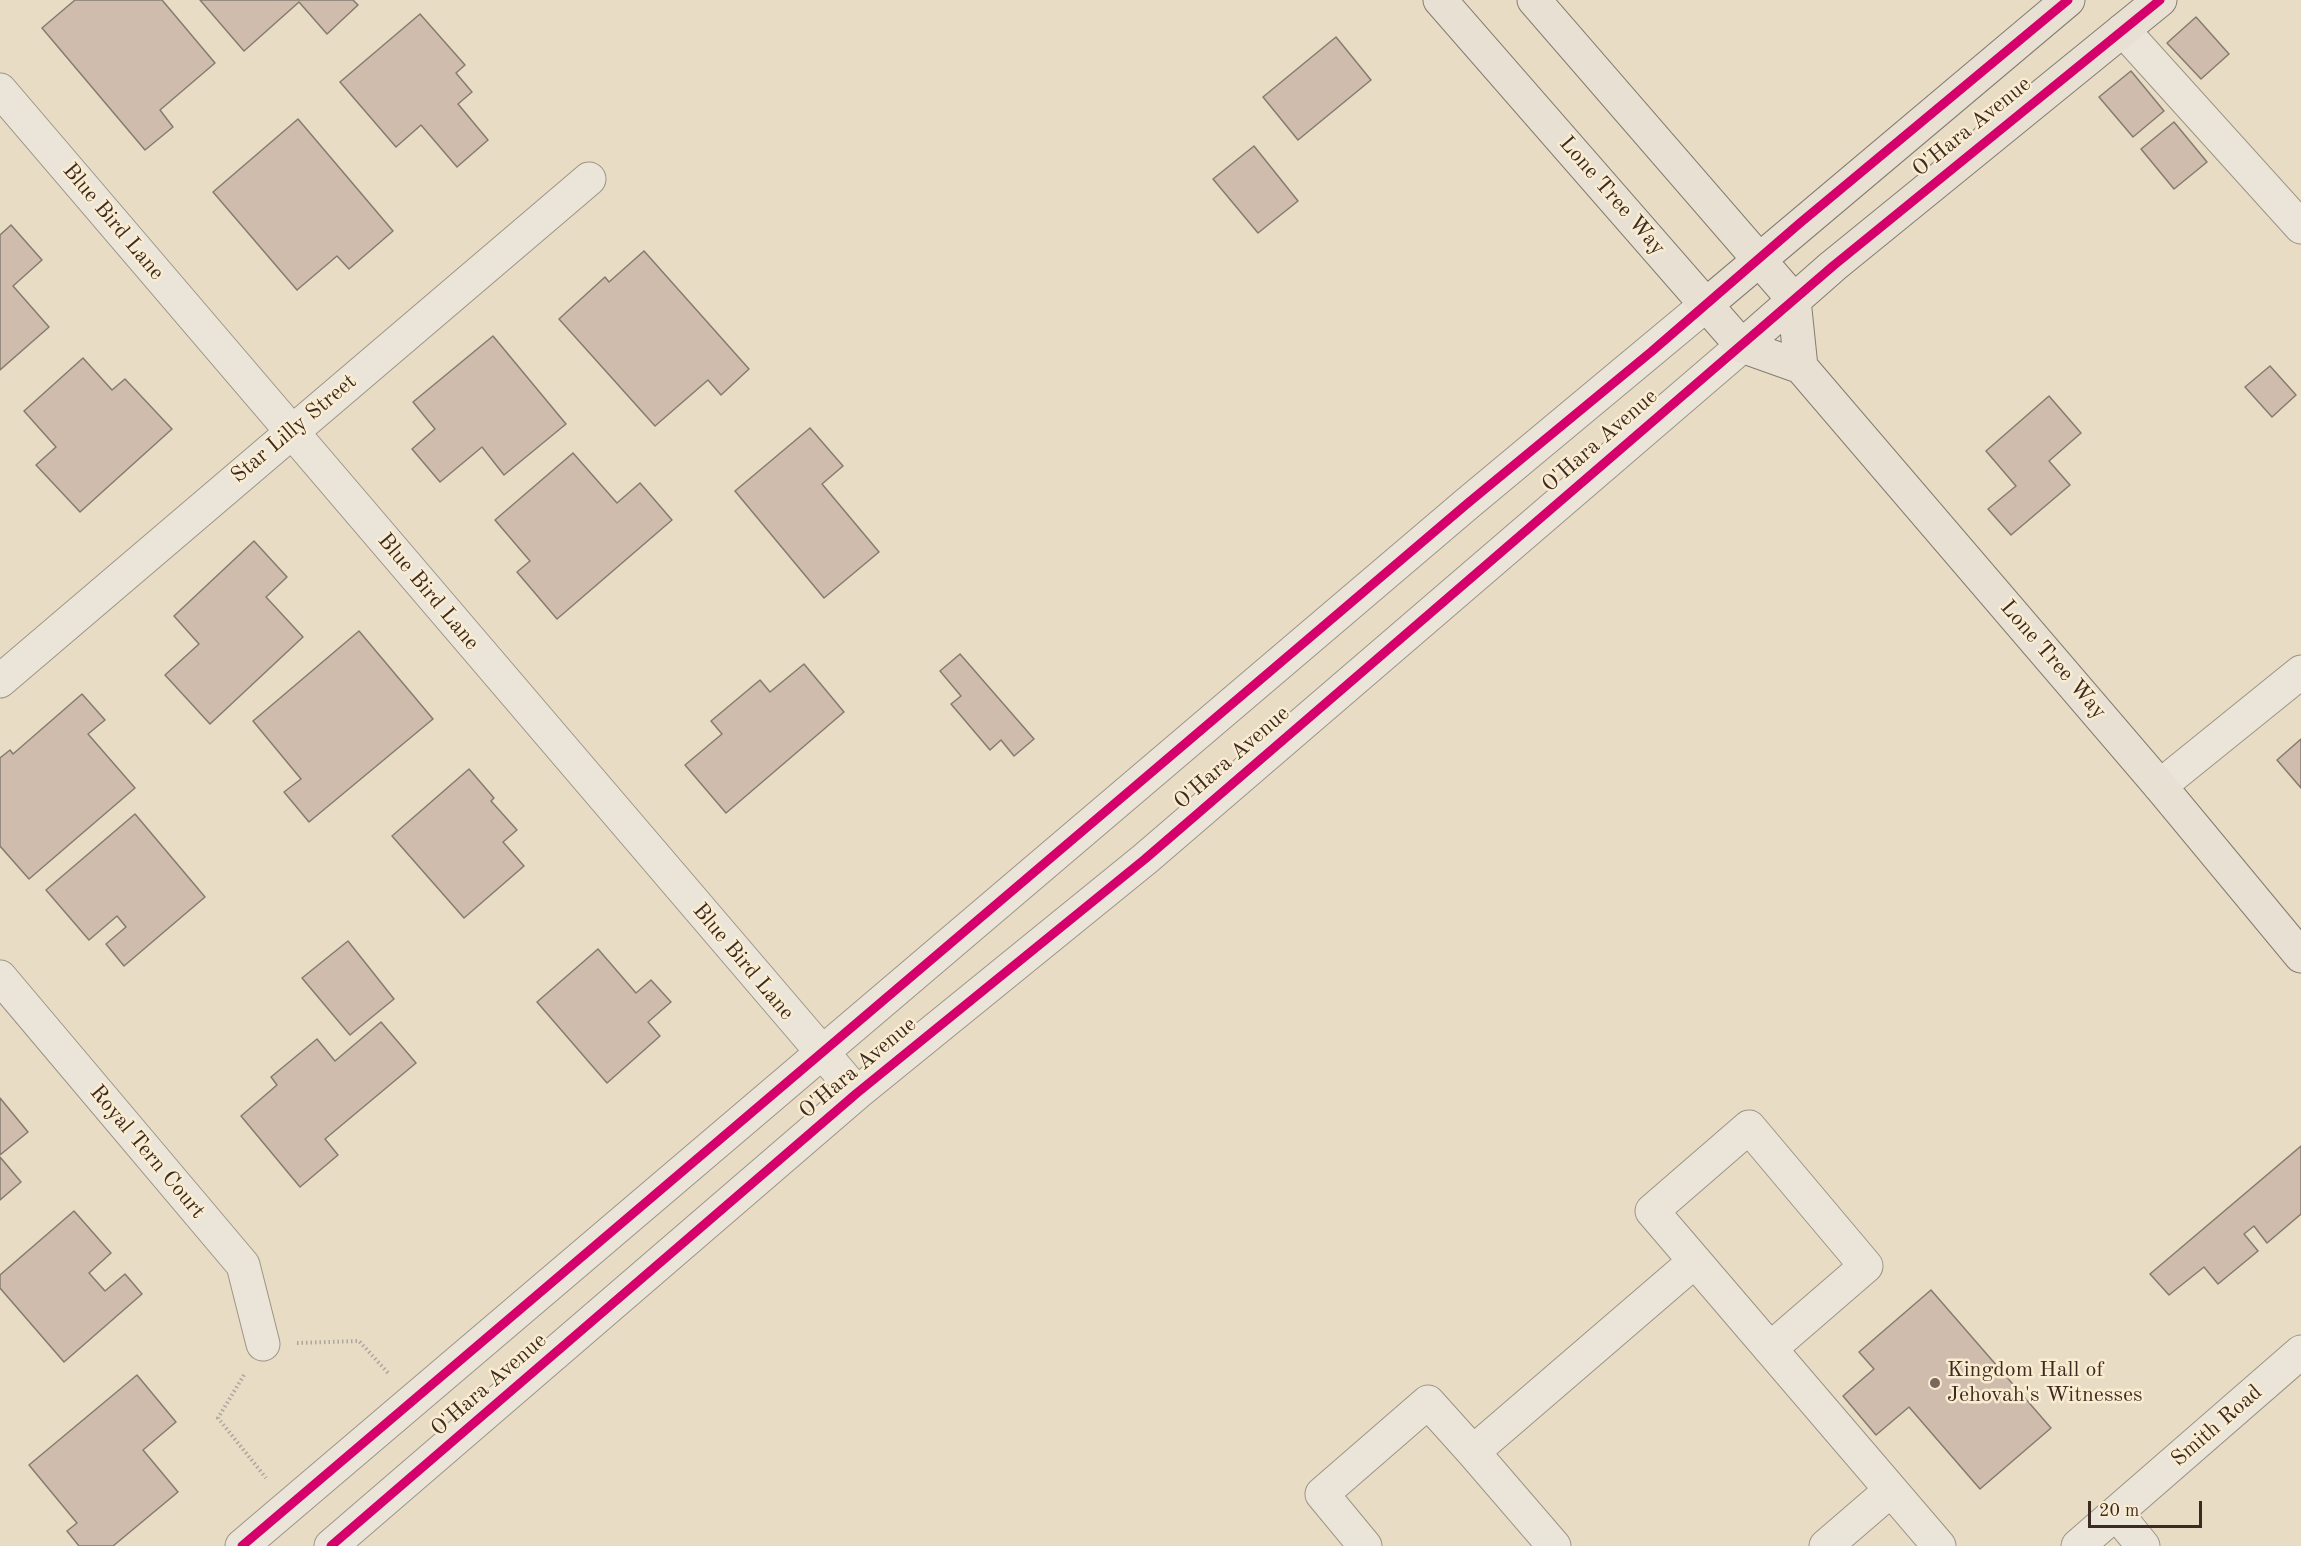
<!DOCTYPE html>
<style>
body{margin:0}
#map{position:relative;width:2301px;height:1546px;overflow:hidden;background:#e8dcc5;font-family:"Old Standard TT",serif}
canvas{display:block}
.scale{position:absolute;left:2088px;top:1501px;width:114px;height:27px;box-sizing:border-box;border:3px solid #3d2a22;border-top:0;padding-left:8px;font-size:18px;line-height:21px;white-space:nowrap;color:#3d2a22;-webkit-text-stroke:4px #f9ecd0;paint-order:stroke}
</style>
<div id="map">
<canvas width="2301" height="1546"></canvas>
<div class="scale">20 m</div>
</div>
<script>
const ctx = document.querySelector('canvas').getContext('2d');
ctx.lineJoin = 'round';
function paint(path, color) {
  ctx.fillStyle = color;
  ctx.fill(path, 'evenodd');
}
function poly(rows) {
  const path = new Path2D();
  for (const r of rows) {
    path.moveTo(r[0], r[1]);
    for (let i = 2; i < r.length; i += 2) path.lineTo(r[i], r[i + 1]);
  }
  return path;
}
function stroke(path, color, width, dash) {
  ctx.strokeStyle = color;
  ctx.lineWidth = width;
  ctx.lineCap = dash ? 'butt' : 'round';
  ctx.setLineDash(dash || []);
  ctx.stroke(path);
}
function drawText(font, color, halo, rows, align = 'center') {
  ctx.font = font + ' "Old Standard TT",serif';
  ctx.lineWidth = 5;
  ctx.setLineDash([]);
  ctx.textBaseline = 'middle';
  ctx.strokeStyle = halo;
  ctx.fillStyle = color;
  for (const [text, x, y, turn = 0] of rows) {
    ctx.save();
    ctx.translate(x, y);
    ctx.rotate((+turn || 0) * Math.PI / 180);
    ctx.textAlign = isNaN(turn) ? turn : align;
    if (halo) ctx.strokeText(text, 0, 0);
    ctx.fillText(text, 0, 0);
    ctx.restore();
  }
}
const building = poly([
 [75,0,162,0,215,63,160,110,173,127,145,150,42,28,75,0],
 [200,0,353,0,358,5,327,34,299,2,244,51,200,0],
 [420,14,465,65,456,73,472,92,458,104,488,140,457,167,421,125,396,147,340,82,420,14],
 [2196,17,2229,54,2201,79,2167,43,2196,17],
 [1336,37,1371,80,1298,140,1263,97,1336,37],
 [2131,71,2164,111,2133,137,2099,97,2131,71],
 [298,119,393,231,349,269,337,256,297,290,213,192,298,119],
 [2174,122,2207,162,2174,189,2141,149,2174,122],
 [1254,146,1298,201,1258,233,1213,179,1254,146],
 [11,225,42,260,13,286,49,327,0,370,0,235,11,225],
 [644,251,749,369,721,395,708,380,655,426,559,319,605,277,609,282,644,251],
 [493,336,566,424,504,475,482,447,440,482,412,449,435,429,413,402,493,336],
 [83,358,112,390,125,379,172,429,80,512,36,465,56,447,24,411,83,358],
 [2270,366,2296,395,2272,417,2245,387,2270,366],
 [2049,396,2081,433,2049,461,2070,485,2011,535,1988,509,2016,486,1986,451,2049,396],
 [810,428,843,466,822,484,879,552,824,598,735,491,810,428],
 [573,453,617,503,640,483,672,520,557,619,517,572,530,561,495,520,573,453],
 [254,541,287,577,266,597,303,637,210,724,165,675,199,644,174,616,254,541],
 [359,631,433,719,309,822,284,792,301,779,253,721,359,631],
 [960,654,1034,739,1014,756,1001,740,990,750,951,704,961,696,940,671,960,654],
 [804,664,844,712,726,813,685,765,722,734,711,721,760,680,770,692,804,664],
 [82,694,105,720,88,734,135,788,29,879,0,846,0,758,10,750,13,754,82,694],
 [2301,739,2301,788,2277,760,2301,739],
 [469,769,494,798,491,801,517,830,503,842,524,866,464,918,392,836,469,769],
 [135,814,205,897,124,966,106,944,126,927,117,916,89,940,46,890,135,814],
 [348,941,394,999,350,1035,302,978,348,941],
 [598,949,636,993,651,980,671,1002,648,1022,660,1036,607,1083,537,1002,598,949],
 [381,1022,416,1063,325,1139,338,1155,300,1187,241,1116,277,1085,271,1077,317,1039,335,1061,381,1022],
 [0,1098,28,1132,0,1155,0,1098],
 [2301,1146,2301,1214,2267,1243,2254,1226,2244,1234,2258,1251,2218,1284,2204,1267,2169,1295,2150,1274,2301,1146],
 [0,1157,21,1182,0,1200,0,1157],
 [74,1211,111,1253,89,1273,105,1291,125,1274,142,1294,64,1362,0,1288,0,1275,74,1211],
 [1931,1290,2051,1428,1980,1489,1909,1407,1876,1435,1843,1396,1874,1369,1859,1352,1931,1290],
 [137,1375,176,1422,143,1450,178,1492,113,1546,79,1546,67,1531,77,1523,29,1465,137,1375]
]);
paint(building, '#cfbcac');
stroke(building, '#857c70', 1.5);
const minor = poly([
 [2123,30,2301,227],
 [0,90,857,1093],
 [0,681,589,179],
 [2160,786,2301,672],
 [0,977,243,1265,263,1344],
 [1770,1349,1866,1266,1749,1127,1652,1211,1939,1546],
 [2117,1514,2143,1546],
 [242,1546,1468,503,1707,304],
 [331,1546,857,1093,1145,859,1742,346],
 [1365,1546,1322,1494,1428,1402,1473,1452],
 [1554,1546,1473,1452,1695,1261],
 [1826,1546,1891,1490],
 [2078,1546,2301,1352]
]);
const major = poly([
 [1440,0,1742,346,1801,367,2160,786,2301,956],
 [1534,0,1794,300,1801,367],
 [1707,304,2068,0],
 [1742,346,1833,266,2160,0]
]);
stroke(minor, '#9d9486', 35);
stroke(major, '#857c70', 35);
stroke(poly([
 [297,1343,359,1341,389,1374],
 [244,1375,218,1418,266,1478]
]), '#aca69d', 4, [1.5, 3]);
stroke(minor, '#ebe5d9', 33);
stroke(major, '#e8e1d3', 33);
stroke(poly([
 [242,1546,1468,503,1651,352,1800,223,2068,0],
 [331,1546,857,1093,1145,859,1833,266,2160,0]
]), '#d6006c', 9);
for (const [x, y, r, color] of [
 [1935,1383,6,"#79685b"]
]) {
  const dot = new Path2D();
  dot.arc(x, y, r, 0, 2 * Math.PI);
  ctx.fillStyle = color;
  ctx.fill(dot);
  stroke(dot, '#f9ecd0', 2);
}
drawText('22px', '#3d2a22', '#f9ecd0', [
 ["O'Hara Avenue",1972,127,-39],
 ["Lone Tree Way",1612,196,49],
 ["Blue Bird Lane",113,222,50],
 ["Star Lilly Street",294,429,-40],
 ["O'Hara Avenue",1600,441,-41],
 ["Blue Bird Lane",428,592,50],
 ["Lone Tree Way",2053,660,49],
 ["O'Hara Avenue",1232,758,-41],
 ["Blue Bird Lane",743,962,50],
 ["O'Hara Avenue",858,1068,-40],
 ["Royal Tern Court",147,1152,50],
 ["O'Hara Avenue",489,1385,-41],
 ["Smith Road",2217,1426,-41]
]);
drawText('22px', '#3d2a22', '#f9ecd0', [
 ["Kingdom Hall of",1947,1370],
 ["Jehovah's Witnesses",1947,1395]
], 'left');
</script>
